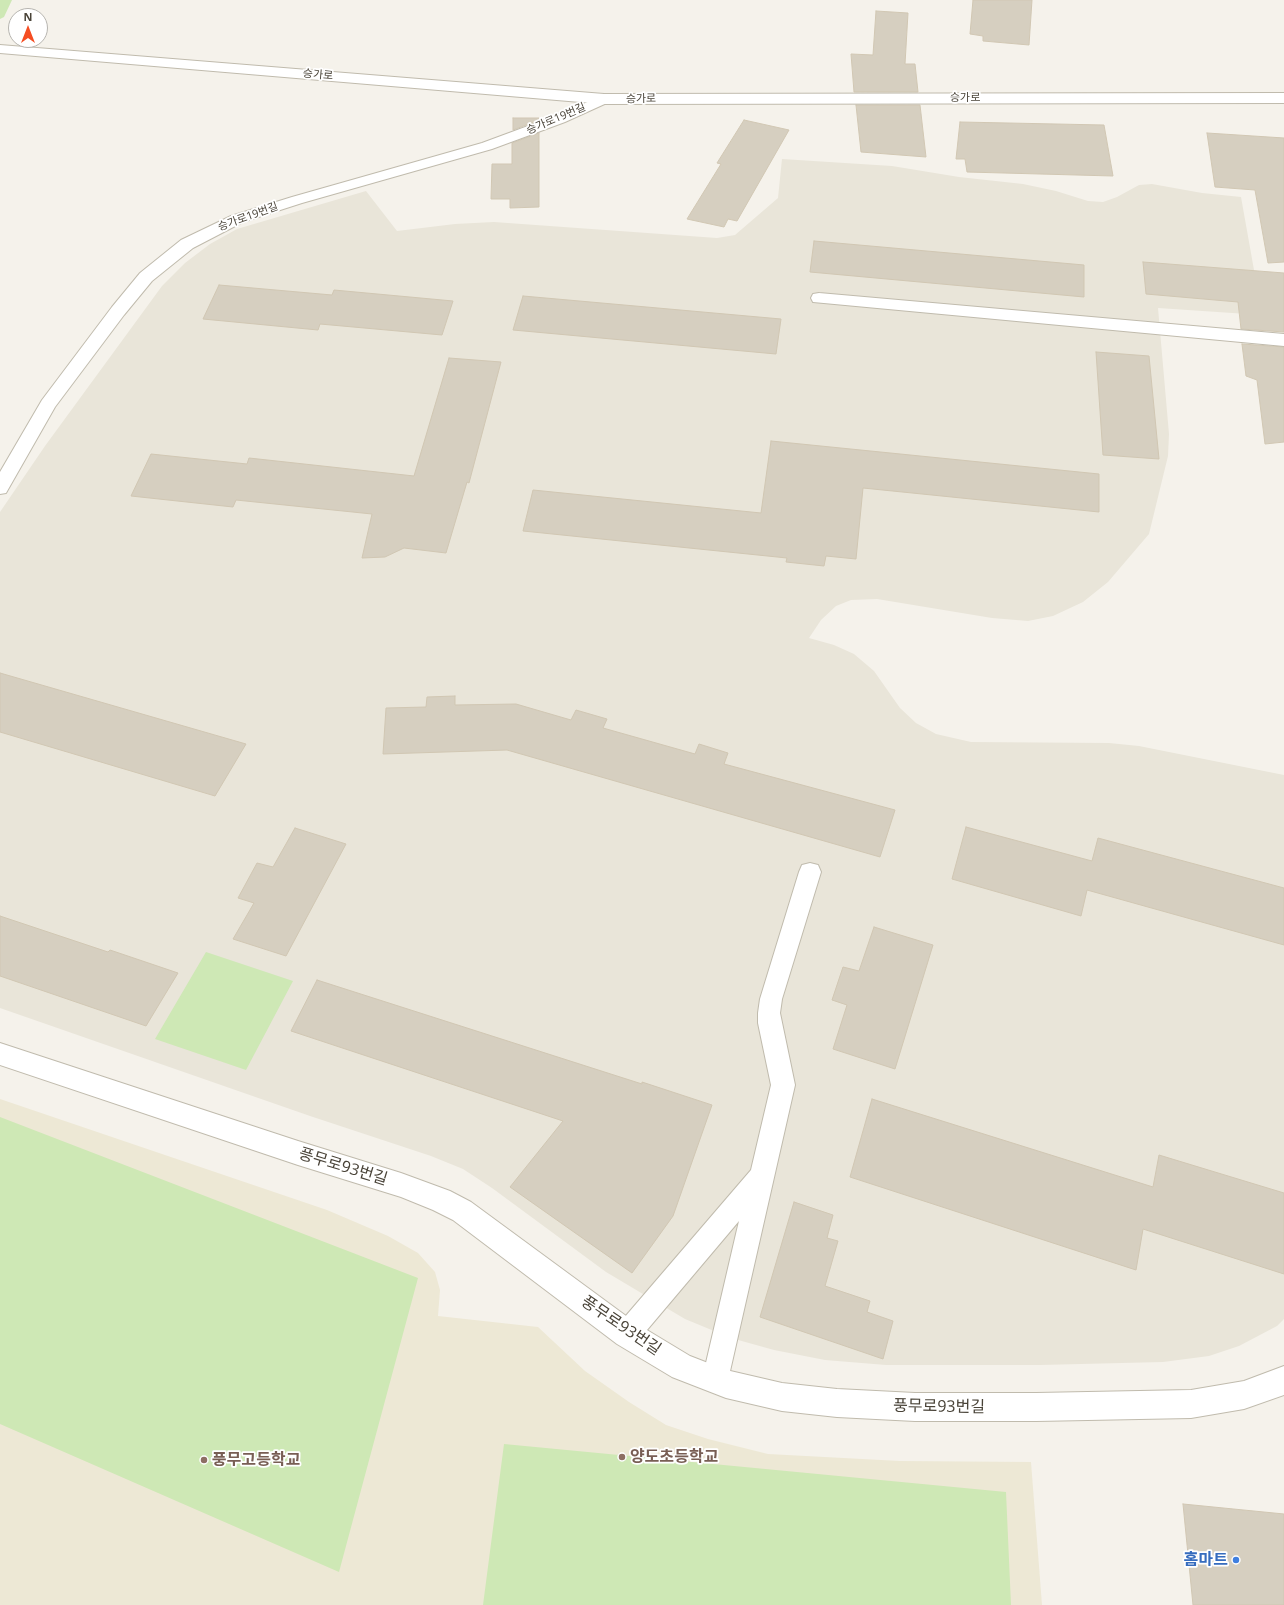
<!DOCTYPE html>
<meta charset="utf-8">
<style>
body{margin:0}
#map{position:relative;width:1284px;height:1605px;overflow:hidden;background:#f5f2eb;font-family:"Open Sans",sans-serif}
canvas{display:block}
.north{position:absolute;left:8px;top:8px;width:40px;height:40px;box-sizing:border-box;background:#fff;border:1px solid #b6b4af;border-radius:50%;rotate:0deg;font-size:11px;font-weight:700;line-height:16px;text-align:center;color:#494338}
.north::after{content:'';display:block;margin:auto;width:14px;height:18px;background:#f54d22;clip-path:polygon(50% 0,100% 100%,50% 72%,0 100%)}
</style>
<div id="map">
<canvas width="1284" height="1605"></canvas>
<div class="north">N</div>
</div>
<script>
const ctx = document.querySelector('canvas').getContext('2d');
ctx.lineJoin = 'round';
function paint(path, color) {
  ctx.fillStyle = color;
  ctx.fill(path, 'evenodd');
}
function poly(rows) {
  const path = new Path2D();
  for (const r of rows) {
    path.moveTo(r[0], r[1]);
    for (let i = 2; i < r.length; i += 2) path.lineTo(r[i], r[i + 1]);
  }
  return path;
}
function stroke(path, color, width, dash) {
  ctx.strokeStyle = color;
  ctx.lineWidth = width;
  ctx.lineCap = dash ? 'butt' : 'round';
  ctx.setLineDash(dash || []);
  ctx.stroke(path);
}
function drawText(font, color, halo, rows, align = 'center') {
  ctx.font = font + ' "Open Sans","Noto Sans KR",sans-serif';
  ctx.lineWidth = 3.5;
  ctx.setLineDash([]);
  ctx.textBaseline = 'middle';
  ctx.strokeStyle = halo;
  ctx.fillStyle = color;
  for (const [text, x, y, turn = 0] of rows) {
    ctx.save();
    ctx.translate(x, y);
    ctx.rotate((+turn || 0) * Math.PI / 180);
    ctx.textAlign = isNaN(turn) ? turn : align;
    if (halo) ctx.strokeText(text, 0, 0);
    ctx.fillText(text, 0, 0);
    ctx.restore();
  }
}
paint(poly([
 [782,159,892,166,959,177,1023,184,1056,191,1088,201,1103,202,1117,197,1139,185,1152,184,1202,193,1241,197,1262,315,1158,308,1169,434,1168,456,1149,534,1108,582,1083,602,1053,616,1028,621,992,618,877,599,851,600,836,606,821,620,809,638,834,645,854,654,874,671,900,708,916,723,936,734,971,742,1109,743,1139,746,1284,775,1284,1319,1277,1326,1239,1346,1209,1356,1163,1362,1040,1365,886,1365,825,1360,774,1350,731,1338,685,1319,606,1272,492,1188,463,1169,431,1156,310,1116,0,1008,0,512,45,446,162,286,185,263,210,244,237,229,366,191,397,231,455,224,494,222,717,238,735,235,778,198]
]), '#e9e5d9');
paint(poly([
 [0,1099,327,1210,388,1236,418,1253,435,1272,440,1290,438,1316,538,1327,585,1371,629,1402,666,1425,708,1439,768,1454,900,1461,1031,1462,1042,1605,0,1605]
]), '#ede8d5');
paint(poly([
 [0,0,12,0,4,17,0,19],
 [206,952,293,981,246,1070,155,1039],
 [0,1117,418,1278,339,1572,0,1424],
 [504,1444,1006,1492,1011,1605,483,1605]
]), '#cee8b5');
const building = poly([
 [973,0,1032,0,1029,45,983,41,983,36,970,34,973,0],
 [876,11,908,13,905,64,915,64,918,92,854,92,851,54,873,55,876,11],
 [856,105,920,105,926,157,861,152,856,105],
 [513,118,539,118,539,120,513,130,513,118],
 [744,120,789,130,737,221,728,219,724,227,687,219,721,164,717,163,744,120],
 [960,122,1104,125,1113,176,967,172,965,159,956,159,960,122],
 [539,133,539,207,510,208,510,199,491,199,492,164,512,164,512,143,539,133],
 [1207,133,1284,138,1284,262,1268,263,1255,190,1215,187,1207,133],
 [814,241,1084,265,1084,297,810,272,814,241],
 [1143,262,1284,273,1284,332,1241,329,1238,302,1146,294,1143,262],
 [219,285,332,295,334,290,453,301,442,335,320,324,318,330,203,319,219,285],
 [523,296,781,319,776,354,513,330,523,296],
 [1242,344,1284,347,1284,442,1265,444,1257,380,1246,376,1242,344],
 [1096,352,1149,356,1159,459,1103,455,1096,352],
 [449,358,501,362,469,483,467,482,446,553,404,548,385,557,362,558,372,514,236,500,233,507,131,496,151,454,247,464,249,458,414,476,449,358],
 [771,441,1099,474,1099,512,863,488,856,559,826,556,824,566,786,562,787,558,523,531,533,490,761,513,771,441],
 [0,673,246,744,215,796,0,732,0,673],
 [455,696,455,705,516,704,571,720,576,710,607,719,603,728,695,754,699,744,728,753,724,764,895,810,880,857,507,750,383,754,386,708,426,707,427,697,455,696],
 [966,827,1092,861,1098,838,1284,888,1284,945,1087,890,1081,916,952,879,966,827],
 [295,828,346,844,286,956,233,939,254,903,238,898,257,863,273,867,295,828],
 [0,916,108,952,110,950,178,973,146,1026,0,976,0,916],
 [874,927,933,945,895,1069,833,1049,847,1005,832,1000,843,967,859,971,874,927],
 [317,980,642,1084,642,1082,712,1105,673,1216,632,1273,510,1187,563,1121,291,1031,317,980],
 [872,1099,1153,1187,1159,1155,1284,1193,1284,1274,1143,1229,1136,1270,850,1177,872,1099],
 [794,1202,833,1215,827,1238,838,1241,825,1286,870,1301,867,1312,893,1321,883,1359,760,1317,794,1202],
 [1183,1504,1284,1514,1284,1605,1193,1605,1183,1504]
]);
paint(building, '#d6cfc0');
stroke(building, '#d1c7b3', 1);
const lane = poly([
 [604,95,609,96,611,99,609,102,565,122,492,149,302,203,243,222,193,248,152,281,124,315,55,407,6,493,0,494,0,472,42,400,112,307,140,273,181,240,231,216,292,197,482,143,555,116,604,95],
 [819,293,1284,334,1284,346,813,302,811,298,813,294,819,293],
 [810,863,818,865,821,872,782,999,780,1013,795,1085,728,1380,724,1389,715,1393,706,1389,702,1380,739,1221,636,1343,627,1347,618,1343,614,1334,618,1325,751,1170,771,1085,758,1023,758,1013,760,999,799,872,802,865,810,863]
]);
const street = poly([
 [0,45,604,94,1284,93,1284,103,604,104,0,53,0,45],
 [0,1043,298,1141,401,1173,450,1191,471,1202,637,1324,690,1356,726,1370,782,1383,837,1389,915,1393,1036,1393,1191,1390,1244,1381,1284,1366,1284,1395,1244,1409,1191,1418,1036,1421,915,1421,837,1417,782,1411,726,1398,672,1377,617,1344,453,1220,433,1210,401,1197,298,1165,0,1065,0,1043]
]);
stroke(lane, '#c0bbad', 2);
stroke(street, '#c0bbad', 2);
paint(lane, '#fff');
paint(street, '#fff');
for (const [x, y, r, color] of [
 [622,1457,4,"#8d6e63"],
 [204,1460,4,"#8d6e63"],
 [1236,1560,4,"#3f7fe0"]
]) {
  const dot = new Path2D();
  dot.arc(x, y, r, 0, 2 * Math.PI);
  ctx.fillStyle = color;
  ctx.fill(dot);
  stroke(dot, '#fff', 1.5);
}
drawText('11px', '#494338', '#fff', [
 ["승가로",318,75,5],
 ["승가로",965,98],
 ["승가로",641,99,-1],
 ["승가로19번길",556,119,-23],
 ["승가로19번길",248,217,-20]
]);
drawText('16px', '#494338', '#fff', [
 ["풍무로93번길",343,1167,17],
 ["풍무로93번길",621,1326,34],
 ["풍무로93번길",939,1407,1]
]);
drawText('bold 16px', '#785e54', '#fff', [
 ["양도초등학교",630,1457],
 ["풍무고등학교",212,1460]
], 'left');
drawText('bold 16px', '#366cbe', '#fff', [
 ["홈마트",1228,1560]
], 'right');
</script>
